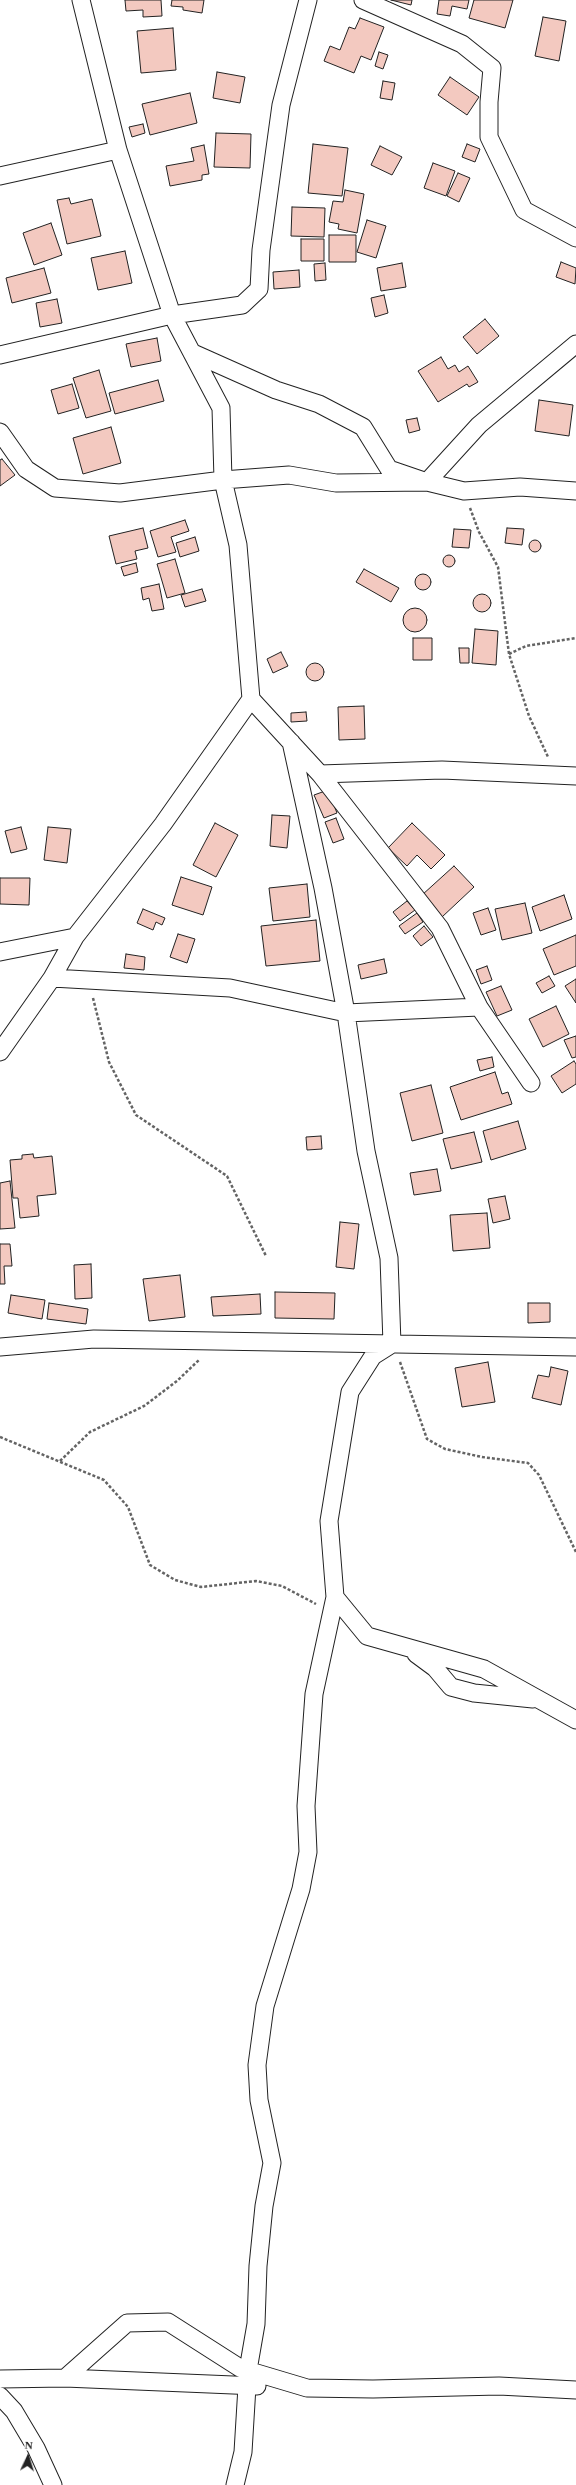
<!DOCTYPE html>
<style>
body{margin:0}
#map{position:relative;width:576px;height:2485px;overflow:hidden;background:#fff;font-family:Georgia,serif}
canvas{display:block}
.north{position:absolute;left:8px;top:2437px;width:40px;height:40px;-webkit-text-stroke:3px #fff;paint-order:stroke;rotate:4deg;font-size:11px;font-weight:700;line-height:16px;text-align:center;color:#222}
.north::after{content:'';display:block;margin:auto;width:14px;height:18px;background:#222;clip-path:polygon(50% 0,100% 100%,50% 72%,0 100%)}
</style>
<div id="map">
<canvas width="576" height="2485"></canvas>
<div class="north">N</div>
</div>
<script>
const ctx = document.querySelector('canvas').getContext('2d');
ctx.lineJoin = 'round';
function paint(path, color) {
  ctx.fillStyle = color;
  ctx.fill(path, 'evenodd');
}
function poly(rows) {
  const path = new Path2D();
  for (const r of rows) {
    if (r.length === 3) {
      path.moveTo(r[0] + r[2], r[1]);
      path.arc(r[0], r[1], r[2], 0, 2 * Math.PI);
      continue;
    }
    path.moveTo(r[0], r[1]);
    for (let i = 2; i < r.length; i += 2) path.lineTo(r[i], r[i + 1]);
  }
  return path;
}
function stroke(path, color, width, dash) {
  ctx.strokeStyle = color;
  ctx.lineWidth = width;
  ctx.lineCap = dash ? 'butt' : 'round';
  ctx.setLineDash(dash || []);
  ctx.stroke(path);
}
const building = poly([
 [125,0,161,0,162,16,143,17,143,10,126,11,125,0],
 [172,0,204,0,202,13,183,10,183,7,171,6,172,0],
 [391,0,412,0,411,5,391,0],
 [439,0,469,0,467,9,452,6,450,16,437,14,439,0],
 [474,0,513,0,505,28,469,18,474,0],
 [543,17,566,21,559,61,535,56,543,17],
 [360,18,384,27,371,60,361,56,354,73,324,61,330,46,340,50,349,27,355,29,360,18],
 [173,28,176,70,141,73,137,31,173,28],
 [379,52,388,55,383,69,375,66,379,52],
 [217,72,245,77,240,103,213,98,217,72],
 [450,77,479,97,467,115,438,95,450,77],
 [383,81,395,83,392,100,380,98,383,81],
 [190,93,197,123,150,135,142,104,190,93],
 [143,124,145,133,132,137,129,127,143,124],
 [216,133,251,134,250,168,214,167,216,133],
 [313,144,348,148,342,196,308,193,313,144],
 [467,144,480,149,475,162,462,157,467,144],
 [204,145,209,174,202,175,202,180,170,186,166,166,194,161,191,148,204,145],
 [380,146,402,157,392,175,371,165,380,146],
 [433,163,455,171,446,196,424,188,433,163],
 [458,173,470,178,459,202,447,196,458,173],
 [345,190,364,194,357,233,338,229,339,224,329,222,333,201,343,202,345,190],
 [69,198,71,204,92,199,101,236,67,244,57,200,69,198],
 [292,207,325,208,324,237,291,236,292,207],
 [367,220,386,226,376,258,357,252,367,220],
 [51,223,62,255,34,265,23,233,51,223],
 [329,235,356,235,356,262,329,262,329,235],
 [301,239,324,239,324,261,301,261,301,239],
 [125,251,132,283,98,290,91,258,125,251],
 [561,262,576,268,575,284,556,277,561,262],
 [325,263,326,280,315,281,314,264,325,263],
 [402,263,406,287,381,291,377,268,402,263],
 [44,268,51,293,12,303,6,278,44,268],
 [299,270,300,287,274,289,273,272,299,270],
 [384,295,388,313,375,317,371,298,384,295],
 [57,299,62,323,40,327,36,303,57,299],
 [485,319,499,336,477,354,463,337,485,319],
 [157,338,161,361,131,367,126,344,157,338],
 [441,357,448,369,455,365,459,372,468,366,478,382,469,387,467,384,438,402,418,371,441,357],
 [99,370,111,411,86,418,73,378,99,370],
 [158,380,164,401,115,414,109,393,158,380],
 [72,384,79,408,58,414,51,390,72,384],
 [539,400,573,405,569,436,535,431,539,400],
 [417,418,420,430,409,433,406,420,417,418],
 [111,427,121,463,83,474,73,438,111,427],
 [2,459,15,475,0,486,0,460,2,459],
 [185,520,189,531,171,537,176,552,158,557,150,531,185,520],
 [143,528,148,548,135,551,137,559,116,564,109,536,143,528],
 [507,528,524,529,522,545,505,543,507,528],
 [454,529,471,530,469,548,452,547,454,529],
 [195,537,199,551,180,557,176,543,195,537],
 [535,546,6],
 [449,561,6],
 [175,559,185,593,167,598,157,564,175,559],
 [136,563,138,572,124,576,121,567,136,563],
 [364,569,399,588,391,602,356,582,364,569],
 [423,582,8],
 [159,584,164,609,152,611,149,598,143,600,141,588,159,584],
 [202,589,206,601,185,607,181,595,202,589],
 [482,603,9],
 [415,620,12],
 [475,629,498,631,496,665,472,663,475,629],
 [413,638,432,638,432,660,413,660,413,638],
 [459,648,469,648,469,663,460,663,459,648],
 [281,652,288,666,273,673,267,659,281,652],
 [315,672,9],
 [364,706,365,739,339,740,338,707,364,706],
 [306,712,307,721,291,722,291,713,306,712],
 [328,790,337,813,324,818,314,795,328,790],
 [272,815,290,816,287,848,270,846,272,815],
 [336,818,344,839,333,843,325,822,336,818],
 [215,823,238,835,216,877,193,865,215,823],
 [412,823,445,855,431,869,417,855,407,866,388,848,412,823],
 [21,827,27,849,11,853,5,831,21,827],
 [48,827,71,829,67,863,44,860,48,827],
 [454,866,474,887,442,917,422,895,454,866],
 [181,877,212,887,203,915,172,905,181,877],
 [0,878,30,878,29,905,0,904,0,878],
 [307,884,310,917,273,921,269,888,307,884],
 [564,895,572,919,540,931,532,907,564,895],
 [407,901,415,910,400,921,393,912,407,901],
 [525,903,532,933,502,940,495,909,525,903],
 [488,908,496,930,481,935,473,913,488,908],
 [143,909,165,918,162,925,156,922,153,930,137,923,143,909],
 [417,913,423,922,405,934,399,926,417,913],
 [316,920,320,961,266,966,261,926,316,920],
 [424,926,433,937,421,946,413,936,424,926],
 [178,934,195,939,187,963,170,957,178,934],
 [576,935,576,966,554,975,543,949,576,935],
 [126,954,145,957,144,970,124,968,126,954],
 [384,959,387,973,361,979,358,965,384,959],
 [487,966,492,980,481,984,476,970,487,966],
 [549,976,555,986,542,993,536,983,549,976],
 [576,979,576,1003,565,986,576,979],
 [501,986,512,1010,497,1016,486,992,501,986],
 [556,1006,569,1034,543,1047,529,1019,556,1006],
 [576,1036,576,1057,572,1058,564,1040,576,1036],
 [492,1057,494,1067,480,1071,477,1060,492,1057],
 [574,1061,576,1064,576,1084,562,1093,551,1076,574,1061],
 [495,1072,502,1094,508,1092,512,1104,461,1120,450,1087,495,1072],
 [431,1085,443,1133,412,1141,400,1093,431,1085],
 [518,1121,526,1149,491,1160,483,1131,518,1121],
 [474,1132,482,1162,451,1169,443,1139,474,1132],
 [321,1136,322,1149,307,1150,306,1137,321,1136],
 [33,1154,34,1158,52,1156,56,1194,37,1196,39,1216,20,1218,18,1198,13,1198,10,1160,22,1159,22,1155,33,1154],
 [437,1169,441,1191,414,1195,410,1173,437,1169],
 [10,1181,15,1228,0,1229,0,1183,10,1181],
 [505,1196,510,1219,493,1223,488,1199,505,1196],
 [487,1213,490,1248,453,1251,450,1215,487,1213],
 [340,1222,359,1224,354,1269,336,1267,340,1222],
 [0,1244,10,1244,12,1266,4,1266,5,1284,0,1284,0,1244],
 [91,1264,92,1298,75,1299,74,1265,91,1264],
 [180,1275,185,1317,149,1321,143,1279,180,1275],
 [275,1292,335,1293,334,1319,275,1318,275,1292],
 [260,1294,261,1314,213,1316,211,1297,260,1294],
 [11,1295,45,1300,42,1319,8,1313,11,1295],
 [49,1303,88,1309,86,1324,47,1319,49,1303],
 [528,1303,550,1303,550,1322,528,1323,528,1303],
 [488,1362,495,1402,462,1407,455,1368,488,1362],
 [551,1367,568,1371,561,1405,532,1398,538,1375,549,1377,551,1367]
]);
paint(building, '#f3c9c0');
stroke(building, '#222', 1);
const minor = poly([
 [363,0,462,44,492,68,489,102,489,137,524,210,576,238],
 [0,176,118,150],
 [193,353,276,390,319,404,363,427,389,469,427,482,464,491,520,487,576,491],
 [0,355,172,315,242,305,259,289,261,250,281,105,308,0],
 [0,432,26,469,55,488,120,493,223,480,289,475,336,483,427,482,479,425,576,344],
 [251,699,320,774,442,770,576,776],
 [291,742,323,888,346,1013,366,1151,389,1258,392,1344,373,1356,350,1392,329,1521,335,1597,367,1636,484,1669,576,1720],
 [320,774,440,928,479,1007,531,1083],
 [0,952,75,937],
 [52,978,230,988,346,1013,479,1007],
 [0,1052,52,978,75,937,163,824,251,699,238,545,223,480,221,408,172,315,118,150,81,0],
 [0,1347,94,1339,576,1347],
 [416,1654,435,1668,451,1687,474,1693,533,1699],
 [65,2378,257,2386],
 [0,2379,65,2378,127,2323,168,2322,240,2368,307,2388,373,2389,499,2386,576,2390],
 [0,2396,14,2411,36,2448,53,2485],
 [235,2485,243,2452,248,2370,256,2324,258,2266,264,2206,272,2163,259,2100,257,2065,265,2006,301,1889,308,1852,306,1806,314,1694,335,1597]
]);
stroke(minor, '#222', 19);
stroke(poly([
 [470,508,479,532,498,567,509,654,529,716,548,757],
 [509,654,526,646,576,638],
 [93,998,109,1062,136,1115,227,1176,266,1256],
 [400,1362,427,1439,445,1449,482,1457,528,1463,539,1475,576,1552],
 [0,1437,104,1480,128,1507,150,1565,175,1580,201,1587,256,1581,282,1586,316,1604],
 [60,1461,90,1432,144,1406,177,1381,200,1359]
]), '#646464', 2.5, [3, 2]);
stroke(minor, '#fff', 17);
</script>
